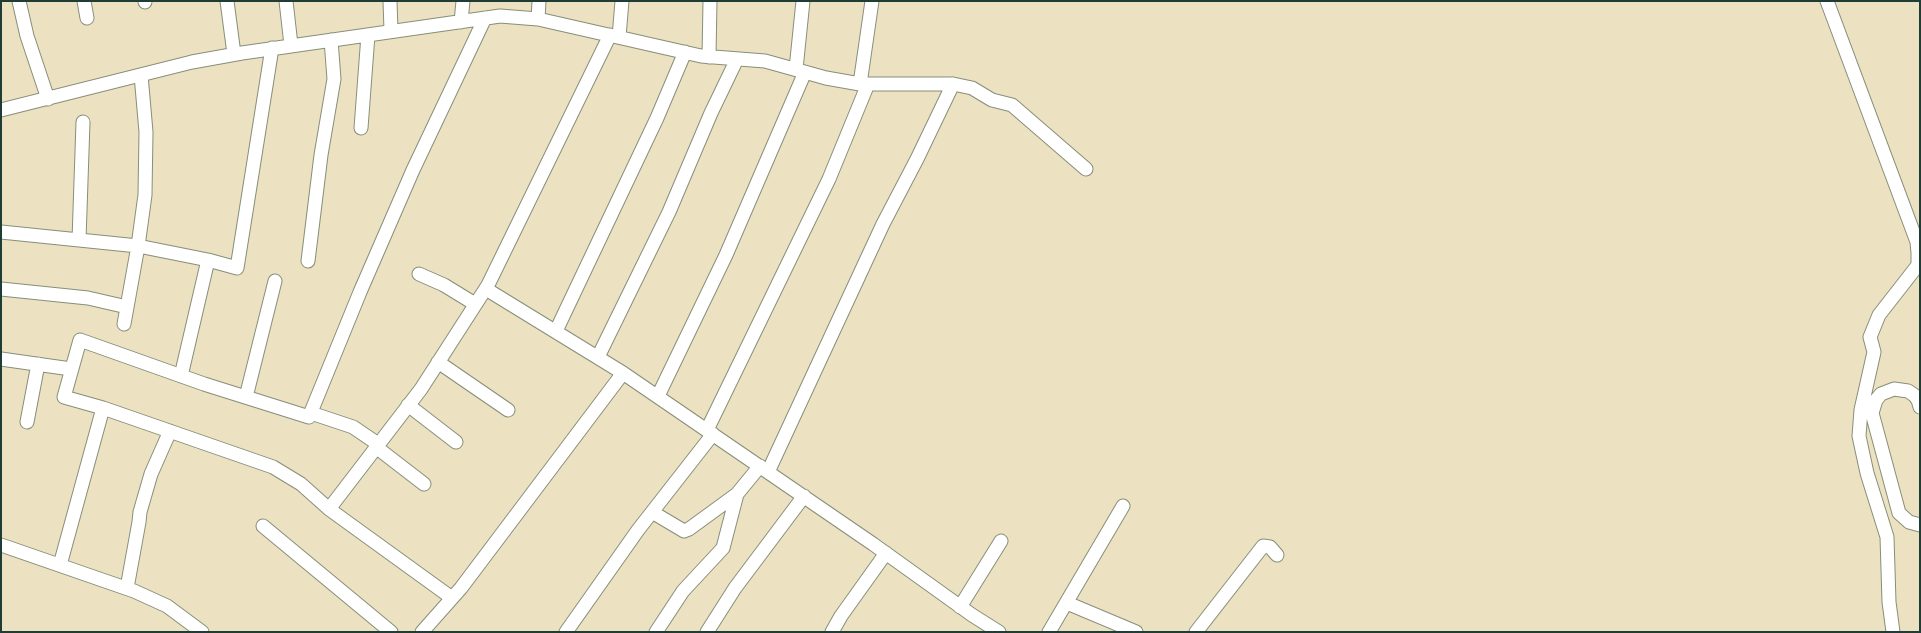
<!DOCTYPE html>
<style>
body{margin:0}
#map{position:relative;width:1921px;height:633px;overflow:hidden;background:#ece1c0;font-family:Dekko,sans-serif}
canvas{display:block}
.frame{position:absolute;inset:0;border:2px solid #1f3d34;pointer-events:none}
</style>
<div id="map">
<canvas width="1921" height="633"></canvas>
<div class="frame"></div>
</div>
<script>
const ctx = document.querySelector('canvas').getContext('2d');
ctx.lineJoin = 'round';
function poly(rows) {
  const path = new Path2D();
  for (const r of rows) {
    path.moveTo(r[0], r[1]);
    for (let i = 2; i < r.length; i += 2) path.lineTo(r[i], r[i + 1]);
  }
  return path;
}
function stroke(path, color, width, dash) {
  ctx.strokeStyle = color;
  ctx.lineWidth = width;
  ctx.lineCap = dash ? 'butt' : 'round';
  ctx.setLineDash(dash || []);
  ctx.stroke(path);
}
const minor = poly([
 [19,1,27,36,48,99],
 [84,1,87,18],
 [145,1,145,2],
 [227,1,234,54],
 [286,1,291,45],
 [390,1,391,31],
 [1827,1,1917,242,1918,253,1918,265,1879,315,1870,337,1874,352,1861,410,1859,436,1867,473,1887,537,1889,602,1893,632],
 [538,19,539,1],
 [461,22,463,1],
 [619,37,622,1],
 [709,57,710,1],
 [796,69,803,1],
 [860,84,872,1],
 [1,110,192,62,242,53,500,16,538,19,701,56,765,61,826,78,860,84,953,84,972,88,992,100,1012,105,1086,169],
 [361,128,368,35],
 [1,232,138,246,208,260,237,268,272,48],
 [79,240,83,122],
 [308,261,321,155,334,79,331,40],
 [419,274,444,285,475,304],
 [1,289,88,298,127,307],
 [486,289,623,373,873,544,972,615,999,632],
 [124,324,138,246,145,195,146,132,141,75],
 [556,331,657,118,685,52],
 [598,357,669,212,711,113,737,59],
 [1,359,71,369],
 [438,362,508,410],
 [181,376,208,260],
 [658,396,726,255,805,72],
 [246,397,275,281],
 [408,405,456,442],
 [1920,407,1918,400,1914,395,1908,391,1894,389,1881,394,1876,400,1872,413,1899,513,1909,522,1920,525],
 [311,413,353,427,378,444],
 [27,422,38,364],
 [707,430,829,179,868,84],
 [376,447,424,484],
 [768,472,883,224,917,159,953,84],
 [329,509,421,389,488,285,610,35],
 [652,512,684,531,689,529,737,494,760,466],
 [263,526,391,632],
 [1,545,134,591,167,606,202,632],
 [60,565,103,408],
 [127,588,139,522,140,512,151,474,170,431],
 [452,598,329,509,301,484,273,467,103,408,64,397,80,340,204,384,309,417,360,292,413,170,485,18],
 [1067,603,1136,632],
 [960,607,1001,541],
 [422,632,461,588,623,373],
 [566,632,638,530,713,434],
 [656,632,683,591,723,548,737,494],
 [707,632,735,588,804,496],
 [832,632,841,616,886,553],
 [1049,632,1123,506],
 [1196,632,1263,546,1270,547,1277,555]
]);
stroke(minor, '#868f7a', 15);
stroke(minor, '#fff', 13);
</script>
